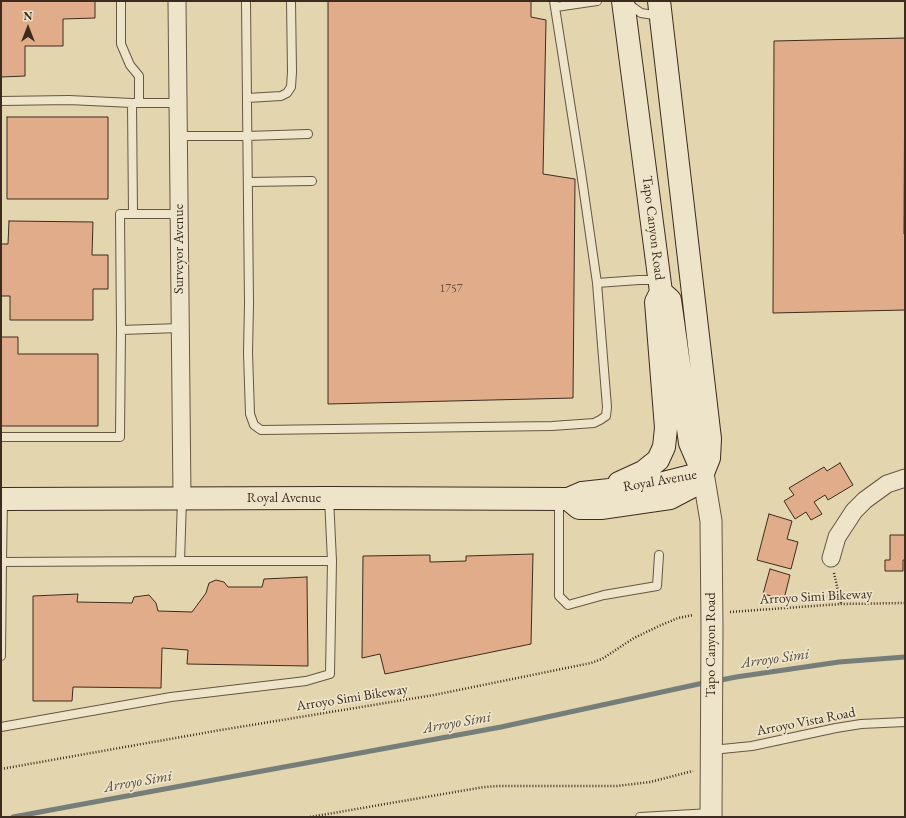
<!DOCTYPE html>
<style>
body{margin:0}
#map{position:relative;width:906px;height:818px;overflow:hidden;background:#e3d5ae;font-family:"EB Garamond",serif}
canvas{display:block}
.frame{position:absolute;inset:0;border:2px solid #3e2b1f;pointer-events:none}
.north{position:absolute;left:8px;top:8px;width:40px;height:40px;-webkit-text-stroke:3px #ede4ca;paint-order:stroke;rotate:0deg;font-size:11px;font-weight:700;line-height:16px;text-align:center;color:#3e2b1f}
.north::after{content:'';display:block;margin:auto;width:14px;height:18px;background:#3e2b1f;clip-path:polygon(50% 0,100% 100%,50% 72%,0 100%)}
</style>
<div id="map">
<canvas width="906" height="818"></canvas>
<div class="frame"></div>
<div class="north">N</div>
</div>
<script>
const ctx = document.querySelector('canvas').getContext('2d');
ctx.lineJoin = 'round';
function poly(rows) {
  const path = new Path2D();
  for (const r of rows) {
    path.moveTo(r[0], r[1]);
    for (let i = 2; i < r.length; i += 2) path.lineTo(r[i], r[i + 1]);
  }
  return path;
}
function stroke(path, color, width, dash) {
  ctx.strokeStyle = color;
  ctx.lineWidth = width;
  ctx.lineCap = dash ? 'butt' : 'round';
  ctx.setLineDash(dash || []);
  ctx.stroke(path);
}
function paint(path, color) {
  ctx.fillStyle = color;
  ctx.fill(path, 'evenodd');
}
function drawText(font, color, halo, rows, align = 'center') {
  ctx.font = font + ' "EB Garamond",serif';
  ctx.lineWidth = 3.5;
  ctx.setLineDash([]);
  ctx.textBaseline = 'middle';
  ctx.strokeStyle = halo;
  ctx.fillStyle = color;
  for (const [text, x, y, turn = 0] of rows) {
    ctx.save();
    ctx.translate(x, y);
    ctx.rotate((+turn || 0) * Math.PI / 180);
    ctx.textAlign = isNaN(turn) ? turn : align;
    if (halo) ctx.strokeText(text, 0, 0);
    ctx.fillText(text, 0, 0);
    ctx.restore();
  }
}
stroke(poly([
 [716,681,736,677,839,662,905,657],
 [13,817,501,727,708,682]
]), '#767e7a', 5);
const building = poly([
 [1,1,95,1,95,18,63,19,63,46,25,46,25,76,1,77,1,1],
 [328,1,531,1,531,17,546,20,543,174,575,179,573,398,328,404,328,1],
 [905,38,904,234,905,234,905,310,773,313,774,41,905,38],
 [7,117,108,117,108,199,7,199,7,117],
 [9,221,93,222,92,255,108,255,108,289,93,289,93,320,10,320,10,296,1,296,1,244,8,244,9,221],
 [1,337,18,337,18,354,98,354,98,426,1,426,1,337],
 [840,463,853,485,828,500,825,495,814,502,822,514,811,520,806,512,795,519,784,501,794,495,789,488,824,467,827,471,840,463],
 [769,514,792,521,787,539,798,542,791,569,757,560,769,514],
 [905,518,905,560,903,560,903,571,885,571,885,560,890,560,890,535,905,535,905,518],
 [533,554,531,644,385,674,380,654,362,658,363,556,430,555,430,562,466,561,466,556,533,554],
 [770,569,790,575,784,599,763,594,770,569],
 [307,577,308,666,187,664,188,650,162,648,161,688,73,687,72,701,33,701,33,596,78,594,77,602,132,603,134,597,149,595,156,603,158,611,192,612,206,593,209,583,216,580,224,582,228,587,262,587,264,579,307,577]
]);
paint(building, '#e0ac89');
stroke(building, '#3e2b1f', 1);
const service = poly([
 [121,1,121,44,130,65,139,76,139,103],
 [246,1,249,304,248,353,250,414,254,425,261,430,552,426,594,423,600,420,606,416,607,407,597,283,581,172,554,1],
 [627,3,641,13,660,16],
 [556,7,597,1],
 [247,98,281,96,287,93,291,87,292,72,291,1],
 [1,101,69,100,132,103],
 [179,136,247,136,308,134],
 [248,182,312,181],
 [133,214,132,103,178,103],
 [597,283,639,280,658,280],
 [121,330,120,214,179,214],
 [1,437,120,437,121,330,180,328],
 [329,498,332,561],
 [559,500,559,596,568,605,604,595,657,586,659,555],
 [180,561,182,499],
 [1,562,2,562,1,656],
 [1,727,171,697,306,681,330,674,332,561,180,561,2,562,3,499],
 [712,750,752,746,836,728,861,724,905,722],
 [640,817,711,813]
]);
const minor = poly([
 [177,1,182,498],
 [831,558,837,537,854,511,865,500,887,484,905,478]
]);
const tertiary = poly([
 [703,473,711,521,712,628,711,817]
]);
const secondary = poly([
 [623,1,661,292,670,300,690,443,703,473],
 [619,483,643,472,658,460,664,447,666,428,656,302,661,292],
 [1,499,329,498,568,499,582,493,656,485,703,473],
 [568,499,579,508,601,508,670,498,691,487,703,473,709,458,710,439,659,1]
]);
stroke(service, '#675643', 10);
stroke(minor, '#675643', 19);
stroke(tertiary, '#675643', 23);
stroke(secondary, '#3e2b1f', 24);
stroke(poly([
 [834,573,841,604],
 [730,612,841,604,905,603],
 [1,769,215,731,434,695,591,663,602,659,634,638,659,626,678,618,693,615],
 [310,817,484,787,499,786,617,786,650,782,693,771]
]), '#3e2b1f', 2.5, [1, 2]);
stroke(service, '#ede4ca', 8);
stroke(minor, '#ede4ca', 17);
stroke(tertiary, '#ede4ca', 21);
stroke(secondary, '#ede4ca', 22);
drawText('12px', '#664b3a', null, [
 ["1757",451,289]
]);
drawText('14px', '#3e2b1f', '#ede4ca', [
 ["Tapo Canyon Road",653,228,83],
 ["Surveyor Avenue",179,249,-90],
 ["Royal Avenue",660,481,-10],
 ["Royal Avenue",284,498],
 ["Arroyo Simi Bikeway",816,597,-3],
 ["Tapo Canyon Road",711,645,-90],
 ["Arroyo Simi Bikeway",352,698,-9],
 ["Arroyo Vista Road",806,722,-11]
]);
drawText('italic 15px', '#51473d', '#ede4ca', [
 ["Arroyo Simi",775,659,-8],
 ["Arroyo Simi",457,723,-10],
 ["Arroyo Simi",138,782,-10]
]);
</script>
